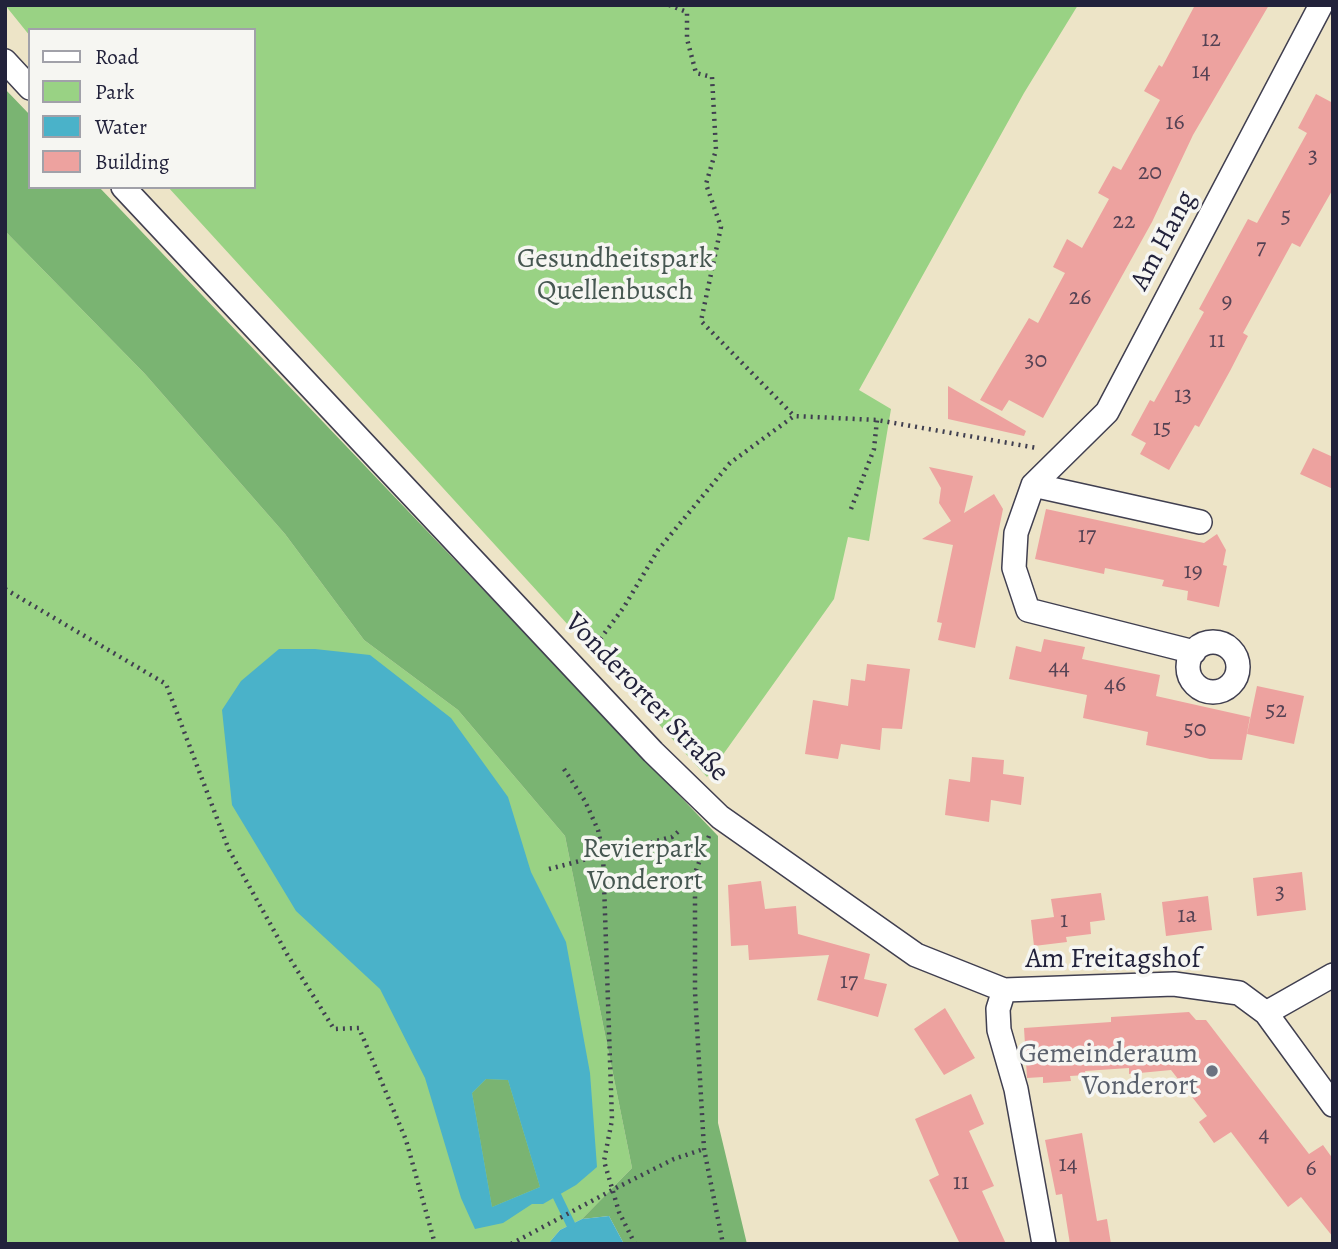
<!DOCTYPE html>
<meta charset="utf-8">
<style>
body{margin:0}
#map{position:relative;width:1338px;height:1249px;overflow:hidden;background:#ede4c7;font-family:Alegreya,serif}
canvas{display:block}
.frame{position:absolute;inset:0;border:7px solid #22223b;pointer-events:none}
.legend{position:absolute;left:28px;top:28px;width:228px;height:161px;box-sizing:border-box;background:#f6f6f2;border:2px solid #a1a1a9;margin:0;padding:9px 12px;list-style:none;font-size:21px;color:#22223b}
.legend li{display:flex;align-items:center;gap:14px;height:35px}
.legend b{width:35px;border:2px solid #a1a1a9}
</style>
<div id="map">
<canvas width="1338" height="1249"></canvas>
<div class="frame"></div>
<ul class="legend">
<li><b style="height:9px;background:#fff"></b>Road</li>
<li><b style="height:19px;background:#99d284"></b>Park</li>
<li><b style="height:19px;background:#4ab2c9"></b>Water</li>
<li><b style="height:19px;background:#eda29f"></b>Building</li>
</ul>
</div>
<script>
const ctx = document.querySelector('canvas').getContext('2d');
ctx.lineJoin = 'round';
function paint(path, color) {
  ctx.fillStyle = color;
  ctx.fill(path, 'evenodd');
}
function poly(rows) {
  const path = new Path2D();
  for (const r of rows) {
    if (r.length === 3) {
      path.moveTo(r[0] + r[2], r[1]);
      path.arc(r[0], r[1], r[2], 0, 2 * Math.PI);
      continue;
    }
    path.moveTo(r[0], r[1]);
    for (let i = 2; i < r.length; i += 2) path.lineTo(r[i], r[i + 1]);
  }
  return path;
}
function stroke(path, color, width, dash) {
  ctx.strokeStyle = color;
  ctx.lineWidth = width;
  ctx.lineCap = dash ? 'butt' : 'round';
  ctx.setLineDash(dash || []);
  ctx.stroke(path);
}
function drawText(font, color, halo, rows, align = 'center') {
  ctx.font = font + ' Alegreya,serif';
  ctx.lineWidth = 7;
  ctx.setLineDash([]);
  ctx.textBaseline = 'middle';
  ctx.strokeStyle = halo;
  ctx.fillStyle = color;
  for (const [text, x, y, turn = 0] of rows) {
    ctx.save();
    ctx.translate(x, y);
    ctx.rotate((+turn || 0) * Math.PI / 180);
    ctx.textAlign = isNaN(turn) ? turn : align;
    if (halo) ctx.strokeText(text, 0, 0);
    ctx.fillText(text, 0, 0);
    ctx.restore();
  }
}
paint(poly([
 [5,5,1078,5,1024,93,859,390,891,409,869,541,848,537,834,599,707,777,168,187,254,187,254,30,30,30,30,36],
 [5,231,145,374,285,534,364,640,458,710,565,836,632,1168,582,1219,560,1230,548,1244,5,1244]
]), '#99d284');
paint(poly([
 [5,89,30,115,30,187,99,187,718,836,718,1123,747,1244,624,1244,609,1216,582,1219,632,1168,565,836,458,710,364,640,285,534,145,374,5,231],
 [486,1079,508,1080,540,1187,492,1207,472,1093]
]), '#7ab472');
paint(poly([
 [279,649,315,649,370,655,451,718,508,797,531,872,566,942,590,1073,597,1167,576,1185,543,1204,532,1204,503,1223,475,1229,461,1198,425,1078,380,989,296,911,232,805,222,710,241,681],
 [486,1079,508,1080,540,1187,492,1207,472,1093],
 [609,1216,624,1244,548,1244,560,1230,582,1219]
]), '#4ab2c9');
stroke(poly([
 [557,1196,571,1225]
]), '#4ab2c9', 9);
paint(poly([
 [1195,5,1269,5,1193,135,1152,222,1043,418,1009,400,1002,411,980,400,1029,318,1038,323,1065,273,1053,267,1067,239,1082,248,1109,199,1098,193,1113,166,1121,170,1160,100,1144,91,1159,65,1162,67],
 [1316,94,1333,103,1333,189,1300,247,1292,243,1243,333,1248,336,1230,371,1199,427,1195,425,1169,470,1140,454,1146,443,1131,435,1150,400,1154,402,1204,312,1199,309,1248,219,1257,223,1307,133,1298,128],
 [948,386,1026,431,1024,436,948,419],
 [1313,448,1333,457,1333,489,1300,474],
 [929,467,973,476,964,513,994,494,1003,509,975,648,938,640,942,623,937,622,953,545,922,539,951,521,939,503,941,488],
 [1046,509,1204,543,1217,534,1226,550,1223,565,1227,566,1219,607,1187,600,1188,591,1162,586,1164,580,1105,568,1104,574,1035,559],
 [1044,639,1085,647,1082,659,1160,675,1156,696,1250,717,1242,760,1210,759,1146,745,1148,732,1083,718,1087,695,1009,679,1016,646,1041,652],
 [867,664,910,669,902,729,882,728,880,750,841,744,838,759,805,754,813,700,848,706,851,679,865,681],
 [1257,686,1304,696,1294,744,1247,734],
 [972,757,1004,760,1003,774,1024,777,1021,805,991,800,989,822,945,815,949,779,970,782],
 [1302,872,1306,910,1257,916,1253,878],
 [761,881,765,909,796,906,798,934,870,954,864,979,887,984,878,1017,817,1000,829,955,749,960,748,945,731,946,728,885],
 [1101,893,1105,920,1090,922,1091,934,1066,937,1067,942,1034,946,1031,920,1054,917,1051,899],
 [1208,896,1212,930,1166,936,1162,902],
 [945,1008,975,1058,944,1075,914,1029],
 [1189,1012,1196,1020,1206,1020,1309,1154,1323,1145,1333,1159,1333,1237,1301,1197,1288,1207,1231,1132,1214,1143,1199,1122,1207,1116,1171,1070,1129,1074,1129,1068,1085,1071,1086,1075,1070,1076,1071,1081,1043,1083,1043,1077,1027,1078,1024,1028,1111,1022,1111,1017],
 [971,1094,984,1124,969,1131,994,1186,982,1191,1006,1244,960,1244,929,1180,939,1175,915,1119],
 [1082,1133,1097,1221,1107,1219,1111,1244,1070,1244,1062,1194,1056,1195,1045,1140]
]), '#eda29f');
const minor = poly([
 [5,61,30,88],
 [123,187,653,752,720,817,916,955,1004,990,1174,984,1239,993,1266,1013,1333,975],
 [1033,485,1200,522],
 [1213,667,25],
 [1194,652,1028,610,1014,568,1016,533,1033,485,1107,412,1321,5],
 [1004,990,998,1009,999,1030,1016,1089,1044,1244],
 [1266,1013,1333,1105]
]);
stroke(minor, '#403f50', 26);
stroke(poly([
 [669,5,687,12,687,39,696,73,712,77,716,150,706,184,721,227,701,321,794,416],
 [851,509,874,449,877,420],
 [5,589,166,684,229,850,287,954,334,1029,359,1028,406,1140,435,1244],
 [592,650,624,607,658,550,730,463,794,416,877,420,1037,448],
 [564,769,585,801,598,830,603,854,612,1120,604,1161,619,1212,635,1244],
 [709,836,695,873,695,992,704,1149,723,1244],
 [549,869,672,837,679,831],
 [511,1244,618,1187,674,1159,704,1149]
]), '#403f50', 4.5, [2, 5]);
stroke(minor, '#fff', 23);
for (const [x, y, r, color] of [
 [1212,1071,7,"#6b7280"]
]) {
  const dot = new Path2D();
  dot.arc(x, y, r, 0, 2 * Math.PI);
  ctx.fillStyle = color;
  ctx.fill(dot);
  stroke(dot, '#f6f6f2', 2.5);
}
drawText('24px', '#554254', null, [
 ["12",1211,40],
 ["14",1201,72],
 ["16",1175,123],
 ["3",1313,157],
 ["20",1150,173],
 ["5",1286,217],
 ["22",1124,222],
 ["7",1261,248],
 ["26",1080,298],
 ["9",1227,302],
 ["11",1217,341],
 ["30",1036,361],
 ["13",1183,396],
 ["15",1162,429],
 ["17",1087,536],
 ["19",1193,572],
 ["44",1059,668],
 ["46",1115,685],
 ["52",1276,711],
 ["50",1195,730],
 ["3",1280,893],
 ["1a",1187,916],
 ["1",1064,921],
 ["17",849,982],
 ["4",1264,1135],
 ["14",1068,1165],
 ["6",1311,1169],
 ["11",961,1183]
]);
drawText('28px', '#22223b', '#f6f6f2', [
 ["Am Hang",1164,241,-62],
 ["Vonderorter Straße",646,698,46],
 ["Am Freitagshof",1113,960]
]);
drawText('28px', '#465751', '#f6f6f2', [
 ["Gesundheitspark",615,260],
 ["Quellenbusch",615,292],
 ["Revierpark",645,850],
 ["Vonderort",645,882]
]);
drawText('28px', '#5b616d', '#f6f6f2', [
 ["Gemeinderaum",1198,1055],
 ["Vonderort",1198,1087]
], 'right');
</script>
